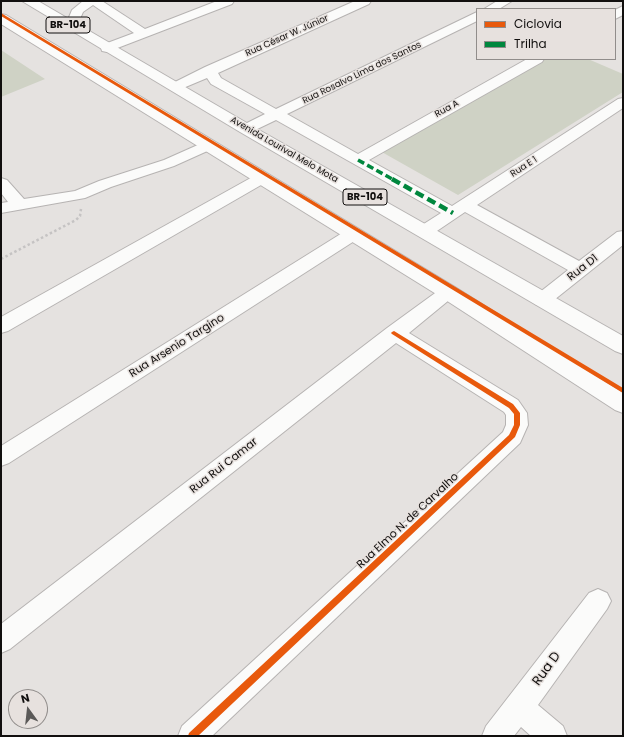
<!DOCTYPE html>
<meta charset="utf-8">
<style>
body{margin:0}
#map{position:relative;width:624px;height:737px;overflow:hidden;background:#e5e2e0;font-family:Poppins,sans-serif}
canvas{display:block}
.frame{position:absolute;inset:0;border:2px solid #110f0e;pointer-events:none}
.legend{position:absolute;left:476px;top:8px;width:140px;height:52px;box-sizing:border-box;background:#e7e1de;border:1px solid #918d8b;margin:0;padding:5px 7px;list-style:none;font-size:12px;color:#110f0e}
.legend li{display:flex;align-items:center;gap:8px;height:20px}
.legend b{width:20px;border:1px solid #918d8b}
.north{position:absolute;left:8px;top:689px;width:40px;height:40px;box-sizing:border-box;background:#e7e1de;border:1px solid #918d8b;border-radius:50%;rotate:345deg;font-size:11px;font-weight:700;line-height:16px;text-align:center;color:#110f0e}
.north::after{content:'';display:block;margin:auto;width:14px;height:18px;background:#5b5958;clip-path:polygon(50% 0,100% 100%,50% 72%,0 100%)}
</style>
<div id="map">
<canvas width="624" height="737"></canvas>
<div class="frame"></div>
<ul class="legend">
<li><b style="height:5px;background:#e8590c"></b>Ciclovia</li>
<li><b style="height:5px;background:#00873e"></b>Trilha</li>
</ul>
<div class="north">N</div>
</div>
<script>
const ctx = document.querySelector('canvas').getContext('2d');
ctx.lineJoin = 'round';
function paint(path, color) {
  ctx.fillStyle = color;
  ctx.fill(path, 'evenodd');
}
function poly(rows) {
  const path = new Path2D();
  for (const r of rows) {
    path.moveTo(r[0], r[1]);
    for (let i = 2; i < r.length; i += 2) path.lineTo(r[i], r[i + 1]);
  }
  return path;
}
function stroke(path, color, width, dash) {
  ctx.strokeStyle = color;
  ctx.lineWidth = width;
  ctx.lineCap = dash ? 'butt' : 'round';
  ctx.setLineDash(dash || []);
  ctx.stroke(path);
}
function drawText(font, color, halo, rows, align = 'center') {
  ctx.font = font + ' Poppins,sans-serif';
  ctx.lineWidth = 3;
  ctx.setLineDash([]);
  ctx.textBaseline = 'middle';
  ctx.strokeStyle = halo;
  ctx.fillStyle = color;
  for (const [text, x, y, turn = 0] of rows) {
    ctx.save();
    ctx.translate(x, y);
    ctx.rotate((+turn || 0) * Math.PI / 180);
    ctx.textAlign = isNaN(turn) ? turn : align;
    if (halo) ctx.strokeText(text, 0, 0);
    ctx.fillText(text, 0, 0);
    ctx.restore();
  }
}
paint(poly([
 [1,50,45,79,1,97],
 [545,59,588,59,623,74,623,92,458,195,380,151]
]), '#cfd2c5');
const minor = poly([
 [83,1,102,1,145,29,217,1,234,1,232,4,107,52,102,51,101,48,102,45,134,33,93,5,83,12,75,30,67,30,65,27,72,10,83,1],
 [355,1,371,1,369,4,218,73,221,78,276,109,477,12,477,21,287,114,358,154,527,59,544,59,542,62,369,160,452,206,618,99,623,98,623,108,477,205,579,261,617,232,623,231,623,245,549,304,542,306,535,304,533,300,535,296,568,270,465,212,431,235,425,236,419,235,417,231,419,227,441,213,276,120,251,132,241,132,239,129,241,126,265,114,211,84,207,78,176,91,171,90,169,87,171,84,205,67,355,1],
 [497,1,512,1,499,9,484,9,497,1],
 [623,6,623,15,615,19,615,10,623,6],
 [209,140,214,142,217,145,214,148,174,166,111,187,85,198,1,213,1,203,8,202,1,193,1,178,7,180,24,199,75,191,99,181,164,160,209,140],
 [262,173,268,175,270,178,268,181,8,331,1,333,1,317,256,175,262,173],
 [353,229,359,230,362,234,359,238,9,463,1,466,1,446,347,230,353,229],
 [448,286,454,288,457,292,454,296,409,333,518,400,527,413,528,425,520,443,212,736,178,736,182,726,503,432,506,425,506,415,504,412,396,343,10,649,1,653,1,624,387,328,442,288,448,286],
 [598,589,607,593,611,601,607,609,538,705,563,726,567,736,531,736,521,727,514,736,482,736,486,726,589,593,598,589]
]);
const highway = poly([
 [22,1,38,1,252,126,623,336,623,354,615,351,240,132,22,1],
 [1,14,6,15,455,287,623,393,623,413,615,410,441,297,1,24,1,14]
]);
stroke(minor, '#b6b3b2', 2);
stroke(highway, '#b6b3b2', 2);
stroke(poly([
 [1,259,76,220,80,216,81,209]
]), '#c5c3c3', 2.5, [2.5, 2.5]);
paint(minor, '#fbfbfa');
paint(highway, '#fbfbfa');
stroke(poly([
 [358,160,394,180]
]), '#00873e', 3.5, [7, 3.5]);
stroke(poly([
 [392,179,453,213]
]), '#00873e', 4.5, [9, 4.5]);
paint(poly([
 [1,13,623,388,623,393,1,16,1,13],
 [394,331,513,404,520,413,520,425,515,437,198,736,188,736,189,733,509,435,514,425,514,414,509,408,392,334,391,333,392,332,394,331]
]), '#e8590c');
drawText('9px', '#110f0e', '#e7e1de', [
 ["Rua César W. Júnior",287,36,-24],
 ["Rua Rosalvo Lima dos Santos",362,73,-26],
 ["Rua A",447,109,-29],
 ["Avenida Lourival Melo Mota",284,150,30],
 ["Rua E 1",524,167,-33]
]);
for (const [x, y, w] of [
 [68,25,44],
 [365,197,44]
]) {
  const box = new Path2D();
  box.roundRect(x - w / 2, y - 8, w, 16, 3);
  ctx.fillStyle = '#e7e1de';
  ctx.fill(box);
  stroke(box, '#110f0e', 1);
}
drawText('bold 10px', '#110f0e', null, [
 ["BR-104",68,25],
 ["BR-104",365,197]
]);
drawText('11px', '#110f0e', '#e7e1de', [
 ["Rua D1",583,268,-38],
 ["Rua Arsenio Targino",177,346,-32],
 ["Rua Rui Camar",224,466,-38],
 ["Rua Elmo N. de Carvalho",408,521,-43]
]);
drawText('13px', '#110f0e', '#e7e1de', [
 ["Rua D",547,669,-54]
]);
</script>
